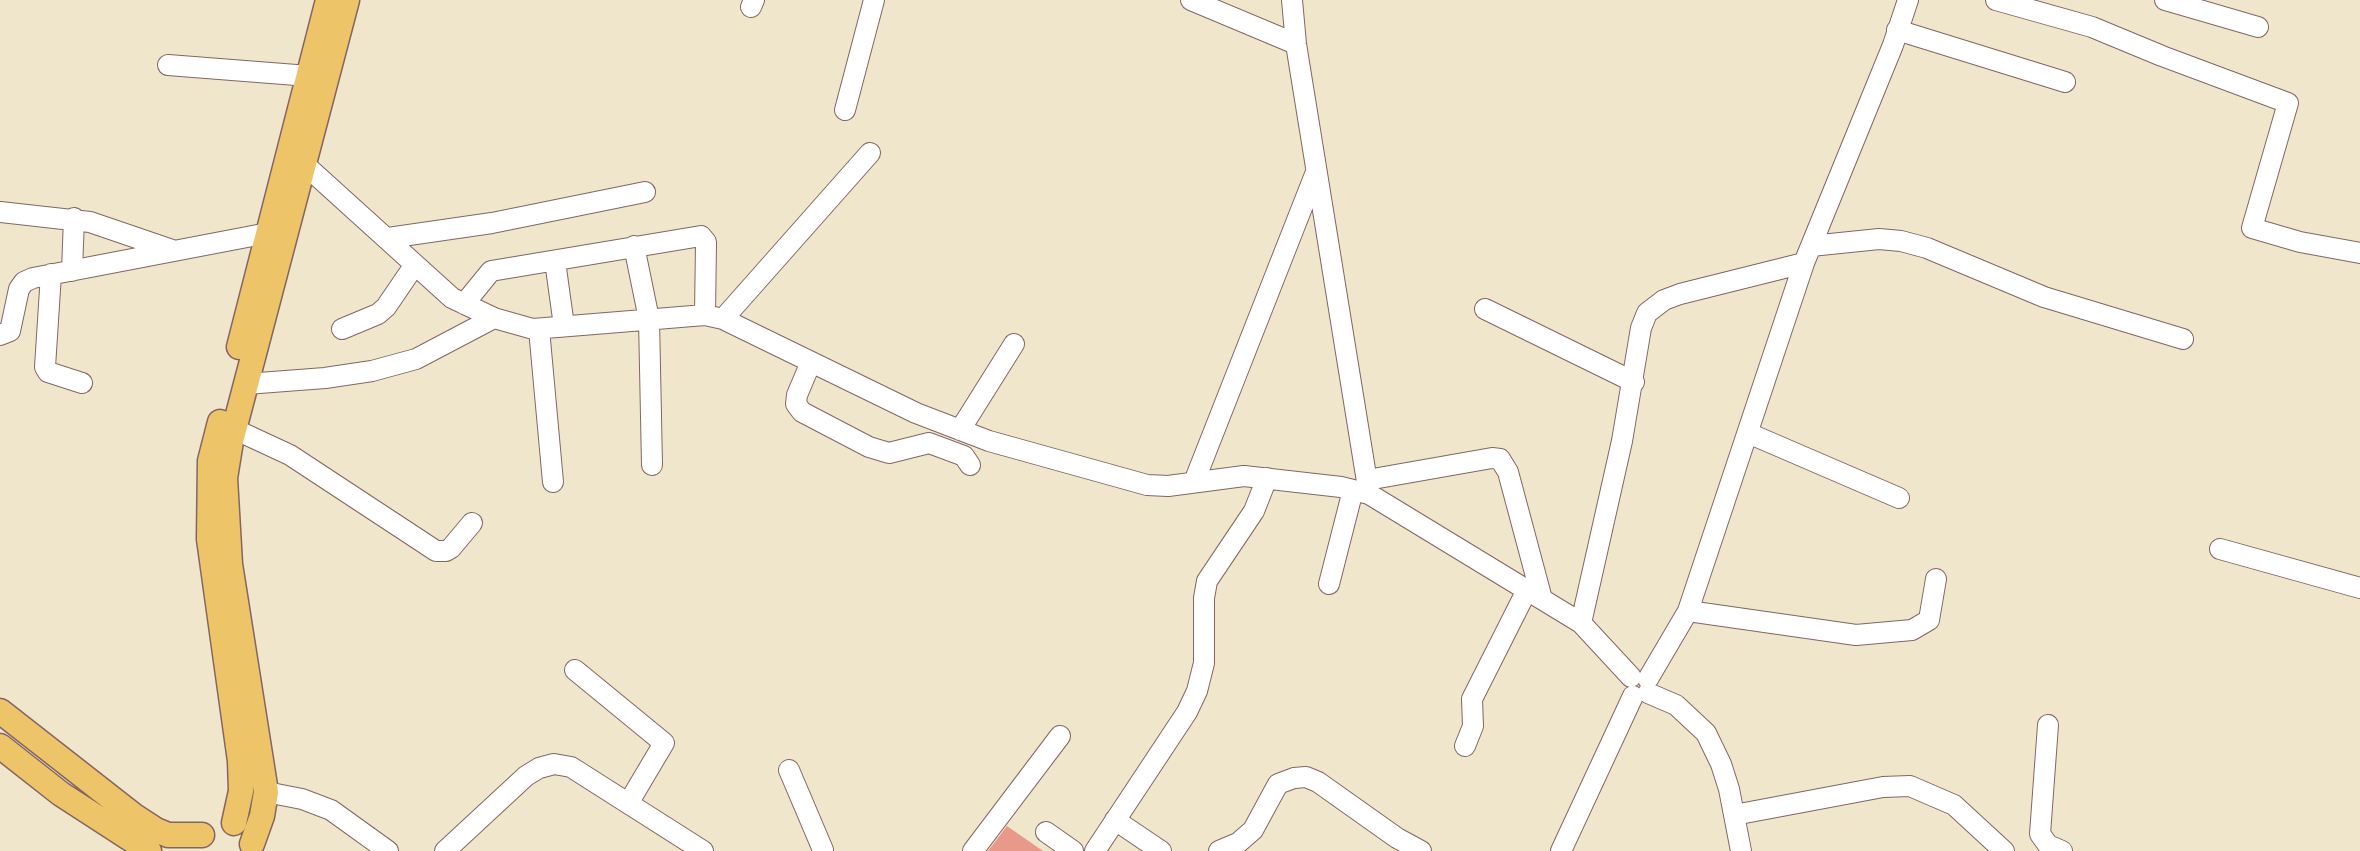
<!DOCTYPE html>
<style>
body{margin:0}
canvas{display:block;background:#f0e6cc}
</style>
<canvas width="2360" height="851"></canvas>
<script>
const ctx = document.querySelector('canvas').getContext('2d');
ctx.lineJoin = 'round';
function paint(path, color) {
  ctx.fillStyle = color;
  ctx.fill(path, 'evenodd');
}
function poly(rows) {
  const path = new Path2D();
  for (const r of rows) {
    path.moveTo(r[0], r[1]);
    for (let i = 2; i < r.length; i += 2) path.lineTo(r[i], r[i + 1]);
  }
  return path;
}
function stroke(path, color, width, dash) {
  ctx.strokeStyle = color;
  ctx.lineWidth = width;
  ctx.lineCap = dash ? 'butt' : 'round';
  ctx.setLineDash(dash || []);
  ctx.stroke(path);
}
paint(poly([
 [1007,826,1043,851,988,851]
]), '#e89989');
const minor = poly([
 [1191,0,1296,44],
 [1292,0,1296,44,1369,494],
 [1996,0,2092,27,2162,56,2288,103,2252,228,2300,242,2360,253],
 [2165,0,2258,27],
 [751,7,754,0],
 [1897,30,2065,82],
 [168,65,309,76],
 [845,110,874,0],
 [304,164,452,298,494,318,533,329,705,315,723,319,916,413,989,441,1147,485,1168,486,1244,476,1341,487,1369,494,1581,623,1631,677],
 [0,212,90,222,172,250],
 [388,238,492,223,645,192],
 [634,246,649,319,652,465],
 [1811,246,1879,239,1901,241,1927,248,2044,297,2183,339],
 [555,261,564,326],
 [72,271,74,218],
 [51,274,45,367,48,372,82,383],
 [464,304,491,271,701,236,706,242,705,315],
 [1485,309,1634,382],
 [723,319,870,153],
 [342,329,378,314,386,307,414,266],
 [539,329,553,482],
 [0,335,10,331,19,289,24,282,33,278,268,233],
 [811,362,797,395,796,404,802,412,869,447,889,453,929,443,964,456,970,465],
 [246,384,325,378,372,371,416,359,494,318],
 [234,429,290,455,436,551,446,551,451,548,472,523],
 [960,430,1014,344],
 [1748,433,1899,498],
 [1367,480,1492,458,1500,459,1508,472,1542,599],
 [1194,482,1316,172],
 [2220,549,2360,588],
 [1329,584,1353,490],
 [1688,611,1856,635,1912,630,1929,620,1936,579],
 [1581,623,1622,441,1641,328,1647,313,1664,300,1680,294,1804,263],
 [575,670,664,743,629,802],
 [1648,679,1688,611,1804,263,1893,45,1908,0],
 [1648,693,1676,705,1706,733,1721,764,1729,789,1741,851],
 [2048,725,2040,834,2048,845,2062,851],
 [1465,746,1473,726,1472,699,1527,590],
 [789,770,823,850],
 [266,792,302,799,331,810,388,851],
 [1734,815,1883,787,1910,786,1954,805,2004,851],
 [1115,820,1161,851],
 [1046,832,1073,851],
 [445,851,526,776,539,768,554,764,571,767,703,851],
 [973,851,1060,736],
 [1095,851,1187,712,1197,691,1204,663,1204,598,1207,581,1254,511,1267,478],
 [1219,851,1238,843,1253,830,1278,784,1294,778,1306,777,1318,782,1397,838,1421,851],
 [1561,851,1633,696]
]);
const major = poly([
 [239,347,328,0],
 [220,422,210,461,209,539,240,761,241,791,234,823],
 [0,711,133,815,156,830,168,835,202,835],
 [0,746,61,794,149,851],
 [252,844,262,816,266,792,230,564,225,478,231,441,347,0]
]);
stroke(minor, '#846563', 22);
stroke(major, '#846563', 27);
stroke(minor, '#fff', 20);
stroke(major, '#eec469', 24);
</script>
